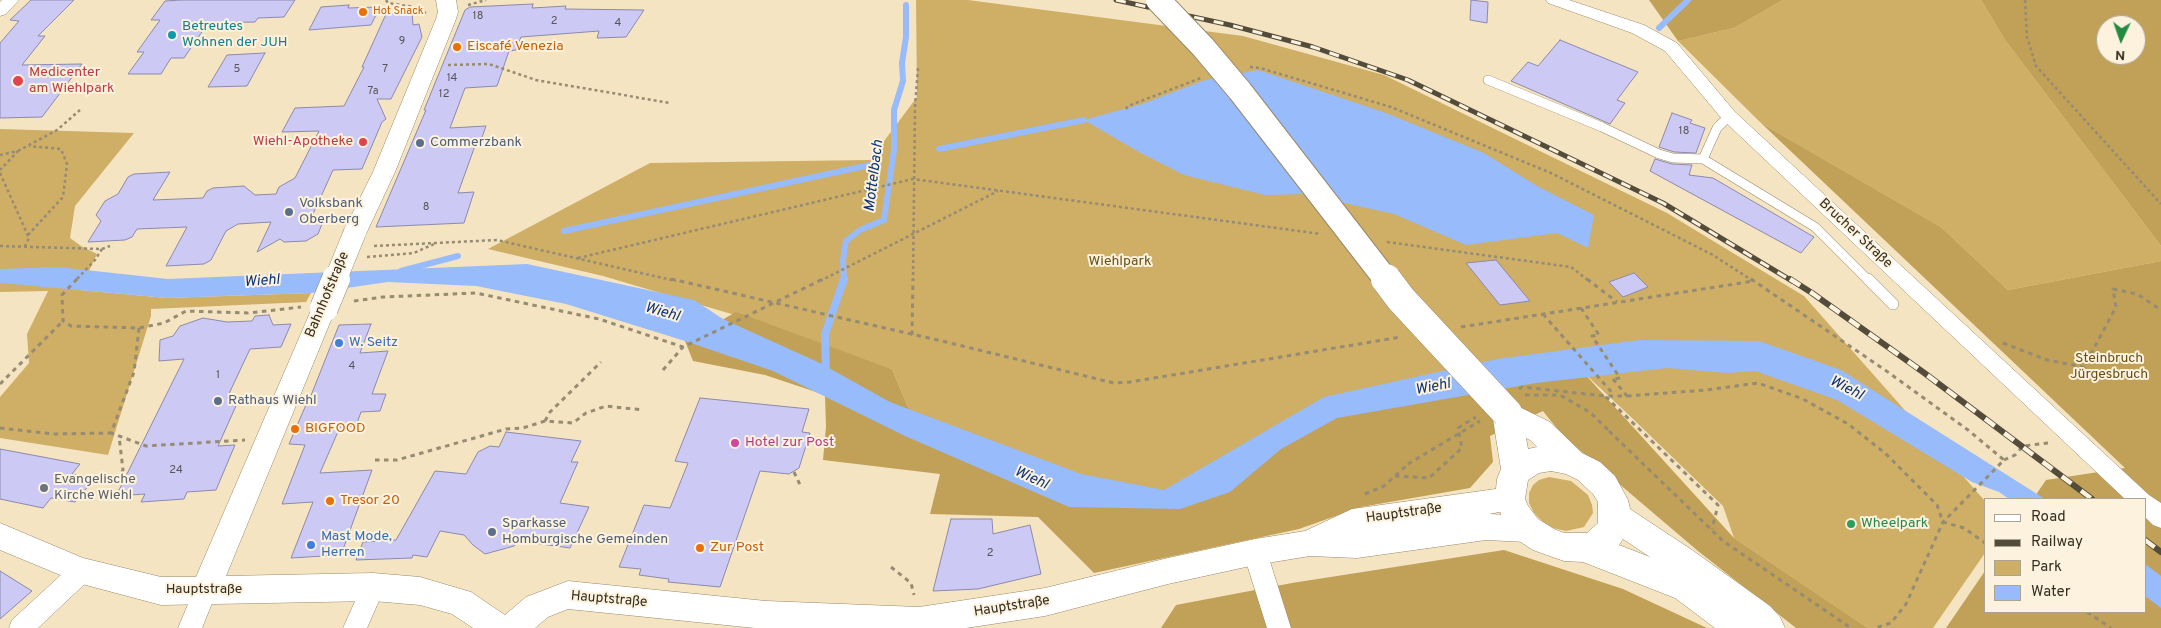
<!DOCTYPE html>
<meta charset="utf-8">
<style>
body{margin:0}
#map{position:relative;width:2161px;height:628px;overflow:hidden;background:#f5e4c1;font-family:Overpass,sans-serif}
canvas{display:block}
.legend{position:absolute;left:1984px;top:498px;width:162px;height:115px;box-sizing:border-box;background:#fcf2dd;border:1px solid #aca492;margin:0;padding:6px 9px;list-style:none;font-size:15px;color:#342e21}
.legend li{display:flex;align-items:center;gap:10px;height:25px}
.legend b{width:25px;border:1px solid #aca492}
.north{position:absolute;left:2096px;top:15px;width:50px;height:50px;box-sizing:border-box;background:#fcf2dd;border:1px solid #aca492;border-radius:50%;rotate:183deg;font-size:14px;font-weight:700;line-height:20px;text-align:center;color:#342e21}
.north::after{content:'';display:block;margin:auto;width:18px;height:22px;background:#238b41;clip-path:polygon(50% 0,100% 100%,50% 72%,0 100%)}
</style>
<div id="map">
<canvas width="2161" height="628"></canvas>
<ul class="legend">
<li><b style="height:6px;background:#fff"></b>Road</li>
<li><b style="height:6px;background:#544c3b"></b>Railway</li>
<li><b style="height:14px;background:#cfae66"></b>Park</li>
<li><b style="height:14px;background:#97bbfb"></b>Water</li>
</ul>
<div class="north">N</div>
</div>
<script>
const ctx = document.querySelector('canvas').getContext('2d');
ctx.lineJoin = 'round';
function paint(path, color) {
  ctx.fillStyle = color;
  ctx.fill(path, 'evenodd');
}
function poly(rows) {
  const path = new Path2D();
  for (const r of rows) {
    path.moveTo(r[0], r[1]);
    for (let i = 2; i < r.length; i += 2) path.lineTo(r[i], r[i + 1]);
  }
  return path;
}
function stroke(path, color, width, dash) {
  ctx.strokeStyle = color;
  ctx.lineWidth = width;
  ctx.lineCap = dash ? 'butt' : 'round';
  ctx.setLineDash(dash || []);
  ctx.stroke(path);
}
function drawText(font, color, halo, rows, align = 'center') {
  ctx.font = font + ' Overpass,sans-serif';
  ctx.lineWidth = 4;
  ctx.setLineDash([]);
  ctx.textBaseline = 'middle';
  ctx.strokeStyle = halo;
  ctx.fillStyle = color;
  for (const [text, x, y, turn = 0] of rows) {
    ctx.save();
    ctx.translate(x, y);
    ctx.rotate((+turn || 0) * Math.PI / 180);
    ctx.textAlign = isNaN(turn) ? turn : align;
    if (halo) ctx.strokeText(text, 0, 0);
    ctx.fillText(text, 0, 0);
    ctx.restore();
  }
}
paint(poly([
 [916,0,968,0,1243,36,1384,75,1667,213,1804,296,1985,501,1985,553,1933,628,1868,628,1734,538,1723,506,1631,417,1583,372,1173,506,942,445,907,405,892,369,772,326,603,276,488,249,650,163,870,160,917,97],
 [1783,0,1981,0,2005,40,2161,246,2161,261,2008,290,1941,227,1761,123,1678,41,1734,28],
 [0,129,134,133,75,206,70,238,81,246,97,254,80,290,167,298,311,293,306,302,151,309,151,316,108,455,0,438,0,397,29,363,27,334,48,291,0,292],
 [1549,477,1571,481,1588,495,1592,505,1593,513,1584,527,1566,531,1553,528,1543,522,1534,513,1529,503,1529,493,1533,485,1539,480]
]), '#cfae66');
paint(poly([
 [1649,0,1783,0,1734,28,1678,41],
 [1981,0,2161,0,2161,246,2005,40],
 [2106,25,2136,25,2136,55,2106,55],
 [1761,123,1941,227,2008,290,2161,261,2161,628,1946,628,1985,571,1985,612,2145,612,2145,499,2033,499,2046,480,2125,468],
 [736,312,892,369,907,405,942,445,1173,506,1298,431,1350,407,1583,372,1734,538,1868,628,1796,628,1698,551,1638,500,1562,435,1543,411,1490,436,1493,462,1470,488,1361,507,1299,529,1094,573,1038,517,930,514,940,474,823,460,826,427,825,395,765,375,693,361,685,341],
 [1504,550,1623,589,1707,628,1161,628,1176,605,1292,583]
]), '#c1a057');
paint(poly([
 [1258,70,1386,113,1484,153,1537,186,1594,215,1588,248,1557,233,1466,245,1394,214,1303,194,1265,195,1184,175,1139,152,1084,120,1142,104,1205,80],
 [527,264,694,300,723,319,820,363,890,402,1081,474,1164,490,1324,397,1497,359,1639,340,1759,341,1841,370,2045,499,2009,499,1999,492,1972,482,1837,400,1755,371,1727,373,1667,368,1536,383,1337,418,1281,449,1230,492,1180,509,1069,507,905,436,773,371,685,341,566,304,476,286,388,282,311,293,167,298,0,283,0,269,58,267,168,279],
 [2145,564,2161,576,2161,608,2145,596]
]), '#97bbfb');
stroke(poly([
 [1659,28,1688,0],
 [939,149,1084,120],
 [564,231,879,163],
 [401,271,458,256],
 [844,281,843,260,846,241,860,230,884,220,894,150,894,110,903,81,902,63,906,37,906,5]
]), '#97bbfb', 6);
stroke(poly([
 [826,376,825,334,844,279]
]), '#97bbfb', 8);
const building = poly([
 [31,0,74,0,38,36,45,36,22,65,82,64,42,117,0,118,0,43,19,21,10,20,31,0],
 [181,0,295,0,284,17,258,18,255,22,208,23,184,58,171,58,161,74,128,74,144,52,137,52,160,20,151,20,165,1,181,0],
 [1471,0,1488,2,1487,23,1470,20,1471,0],
 [533,4,532,8,566,6,565,9,644,10,626,37,597,38,599,31,521,37,516,50,509,51,497,86,465,88,450,128,486,126,480,143,476,143,458,193,474,192,464,223,376,227,426,110,424,110,465,10,470,7,533,4],
 [349,5,348,8,380,7,371,25,309,30,321,7,349,5],
 [412,12,413,25,419,24,422,37,391,99,377,99,386,119,382,122,362,169,333,170,313,214,322,224,318,234,306,241,284,242,280,239,257,252,271,222,238,224,226,231,211,260,204,264,166,266,187,227,137,229,132,237,125,240,88,242,101,221,96,215,105,201,118,194,128,177,134,174,170,172,153,200,203,198,207,191,213,188,244,186,255,195,276,194,279,187,295,178,319,131,282,132,295,108,344,106,364,67,362,67,386,14,412,12],
 [1560,40,1638,72,1617,100,1625,103,1610,124,1511,81,1528,62,1538,66,1560,40],
 [265,53,247,86,208,87,227,55,265,53],
 [1672,113,1692,120,1690,123,1705,128,1696,153,1674,152,1659,147,1672,113],
 [1655,159,1672,164,1692,165,1689,175,1713,178,1814,237,1801,253,1650,171,1655,159],
 [1496,260,1530,301,1500,305,1466,263,1496,260],
 [1634,273,1648,287,1623,297,1609,282,1634,273],
 [269,315,273,325,291,324,281,347,250,349,227,398,240,397,218,446,235,445,216,490,187,492,184,499,141,502,145,494,116,496,184,359,159,361,160,340,173,336,180,326,203,318,227,322,252,321,255,316,269,315],
 [371,324,360,353,388,351,372,394,386,394,380,411,361,412,356,426,340,427,320,473,372,470,341,555,291,558,313,502,282,504,305,445,289,444,309,398,310,398,339,325,371,324],
 [700,398,809,409,802,432,810,433,799,468,789,474,760,471,720,587,668,582,669,579,639,575,641,569,619,567,644,505,670,508,688,463,675,461,700,398],
 [506,432,581,441,571,462,578,462,560,503,589,507,570,548,520,541,514,546,485,554,473,545,464,535,440,531,427,557,413,555,412,558,356,560,363,542,396,540,435,471,466,474,478,452,490,446,499,447,506,432],
 [0,449,80,464,72,474,95,478,75,502,51,498,43,508,0,499,0,449],
 [951,519,992,519,993,534,1030,525,1041,574,978,589,933,591,951,519],
 [0,571,32,591,0,619,0,571]
]);
paint(building, '#ccc9f4');
stroke(building, '#8c89ab', 1);
const serviceFar1 = poly([
 [1488,80,1602,127,1659,154,1673,158,1703,159],
 [1729,116,1717,128,1703,159,1815,227,1869,281]
]);
const service = poly([
 [1868,279,1893,304]
]);
const minor = poly([
 [2,0,19,0,6,14,0,16,0,2,2,0],
 [1546,0,1569,0,1644,25,1677,43,1735,112,2149,495,2161,503,2161,528,2153,525,2145,517,2145,499,2125,499,1723,120,1665,51,1632,33,1548,3,1546,0],
 [1255,542,1263,545,1267,552,1291,628,1267,628,1243,552,1247,545,1255,542],
 [82,560,90,563,94,571,90,579,38,628,9,628,12,620,74,563,82,560],
 [373,576,381,579,385,587,367,628,343,628,365,579,373,576],
 [205,580,213,583,217,591,202,628,178,628,197,583,205,580]
]);
const tertiary = poly([
 [436,0,456,0,458,12,456,19,395,172,367,232,363,238,355,241,347,238,343,232,373,172,436,19,438,12,436,0],
 [324,298,333,301,336,308,226,576,373,573,420,577,471,592,505,615,526,597,568,581,766,601,919,607,1045,588,1168,558,1255,539,1305,531,1352,509,1510,487,1520,490,1524,499,1520,508,1489,514,1527,516,1537,520,1541,529,1537,538,1527,542,1486,540,1357,558,1310,556,1255,565,1168,584,1045,616,966,628,755,628,568,609,548,617,535,628,473,628,452,614,420,605,373,601,161,605,82,584,0,550,0,523,83,558,161,577,196,577,312,308,315,301,324,298]
]);
const primary = poly([
 [1507,401,1550,422,1582,453,1600,462,1615,476,1628,500,1630,509,1692,550,1770,606,1780,617,1785,628,1715,628,1675,598,1583,562,1564,561,1544,554,1533,550,1516,539,1505,524,1495,499,1497,479,1501,469,1492,413,1497,404,1507,401],
 [1526,438,1530,440,1537,447,1528,449,1526,438],
 [1551,471,1566,474,1578,480,1593,494,1598,502,1598,523,1587,533,1564,533,1554,529,1538,519,1528,506,1525,499,1528,480,1539,473,1551,471],
 [1623,539,1650,557,1619,545,1623,539]
]);
stroke(serviceFar1, '#998969', 10);
stroke(service, '#998969', 12);
stroke(minor, '#998969', 1);
stroke(tertiary, '#998969', 1);
stroke(primary, '#998969', 1);
stroke(poly([
 [386,0,388,3,414,7,426,13],
 [2025,0,2027,37,2036,66,2161,204],
 [468,5,486,0],
 [448,65,489,64,536,80,670,103],
 [1250,67,1260,68,1391,107,1551,173,1713,255,1753,281],
 [1126,109,1128,106,1201,78],
 [18,151,57,130,80,110],
 [0,155,18,151,0,170],
 [0,173,29,238,25,246],
 [28,235,63,197,67,164,61,149,29,146],
 [1387,242,1571,267,1589,281],
 [0,246,102,249,95,260,75,281],
 [374,246,497,240,676,281],
 [102,249,110,246],
 [367,257,414,253,434,244],
 [578,258,913,179,1321,234],
 [820,281,998,191],
 [913,281,915,106,918,68]
]), '#968b73', 2.5, [3, 3]);
stroke(poly([
 [77,279,62,295,63,321,71,326,139,328,164,323,186,311,248,313,301,307],
 [671,279,946,342,1114,383,1130,382,1401,337],
 [1587,279,1617,302],
 [1751,279,1885,370,1968,430,2004,460,1943,522,1906,604,1891,623,1875,628],
 [354,301,383,297,476,293,599,319,683,347],
 [1581,308,1599,335,1592,336,1620,378,1614,379],
 [1543,314,1614,395],
 [1461,327,1754,281],
 [139,328,134,372,111,433,146,446,245,440],
 [912,335,913,279],
 [2003,343,2047,360,2084,367,2116,307,2113,289,2137,294,2161,310],
 [663,370,683,347,823,279],
 [1613,379,1627,396,1605,396,1718,505,1712,529],
 [0,384,63,321],
 [1519,389,1522,387,1605,396],
 [1627,396,1706,390,1758,383,1803,399,1848,424,1885,453,1937,505,1943,522,1964,528,1985,543],
 [545,421,550,412,601,362],
 [0,428,53,434,111,433],
 [1609,431,1723,541,1851,628],
 [375,460,397,460,506,429,523,428,545,421,573,423,586,413,606,406,643,410],
 [2004,460,2015,455,2023,446,2048,443],
 [794,472,801,487],
 [1395,476,1429,478,1462,448,1458,428,1476,417],
 [118,480,123,470,119,436],
 [1365,494,1384,486,1408,464],
 [891,567,911,583,914,595],
 [2087,612,2111,628]
]), '#968b73', 3, [4.5, 4.5]);
stroke(serviceFar1, '#fff', 9);
stroke(service, '#fff', 11);
paint(minor, '#fff');
paint(tertiary, '#fff');
paint(primary, '#fff');
const railFar1 = poly([
 [1116,0,1230,25,1313,47,1408,80,1663,203,1792,281]
]);
const rail = poly([
 [1790,279,1812,293,1923,372,2092,499],
 [2145,540,2161,552]
]);
stroke(railFar1, '#544c3b', 5);
stroke(rail, '#544c3b', 6);
stroke(railFar1, '#fcf2dd', 3, [10]);
stroke(rail, '#fcf2dd', 4.5, [12]);
const tertiaryBridgeFar1 = poly([
 [335,281,355,232]
]);
const tertiaryBridge = poly([
 [324,308,336,279]
]);
const primaryBridgeFar1 = poly([
 [1158,0,1203,47,1240,91,1387,281]
]);
const primaryBridge = poly([
 [1386,279,1401,299,1507,413]
]);
stroke(tertiaryBridgeFar1, '#998969', 23, []);
stroke(tertiaryBridge, '#998969', 29, []);
stroke(primaryBridgeFar1, '#998969', 26, []);
stroke(primaryBridge, '#998969', 31, []);
stroke(poly([
 [1525,395,1560,395,1591,413,1609,431],
 [1408,464,1480,421]
]), '#968b73', 3, [4.5, 4.5]);
stroke(tertiaryBridgeFar1, '#fff', 22);
stroke(tertiaryBridge, '#fff', 28);
stroke(primaryBridgeFar1, '#fff', 24);
stroke(primaryBridge, '#fff', 30);
for (const [x, y, r, color] of [
 [363,12,5,"#e8710a"],
 [172,35,5,"#0f9aa8"],
 [457,47,5,"#e8710a"],
 [18,81,6,"#e0444e"],
 [363,142,5,"#e0444e"],
 [420,143,5,"#5c6f8a"],
 [289,212,5,"#5c6f8a"],
 [339,343,5,"#3f7fe0"],
 [218,401,5,"#5c6f8a"],
 [295,429,5,"#e8710a"],
 [735,443,5,"#d1479c"],
 [44,488,5,"#6b7280"],
 [330,501,5,"#e8710a"],
 [1851,524,5,"#2e9e5b"],
 [492,532,5,"#5c6f8a"],
 [311,545,5,"#3f7fe0"],
 [700,548,5,"#e8710a"]
]) {
  const dot = new Path2D();
  dot.arc(x, y, r, 0, 2 * Math.PI);
  ctx.fillStyle = color;
  ctx.fill(dot);
  stroke(dot, '#fcf2dd', 2);
}
drawText('11px', '#c56008', '#fcf2dd', [
 ["Hot Snack",373,12]
], 'left');
drawText('11px', '#5a5556', null, [
 ["18",478,17],
 ["2",554,22],
 ["4",618,24],
 ["9",402,42],
 ["5",237,70],
 ["7",385,70],
 ["14",452,79],
 ["7a",373,92],
 ["12",444,95],
 ["18",1684,132],
 ["8",426,208],
 ["4",352,367],
 ["1",218,376],
 ["24",176,471],
 ["2",990,554]
]);
drawText('14px', '#0d838f', '#fcf2dd', [
 ["Betreutes",182,27],
 ["Wohnen der JUH",182,43]
], 'left');
drawText('14px', '#c56008', '#fcf2dd', [
 ["Eiscafé Venezia",467,47],
 ["BIGFOOD",305,429],
 ["Tresor 20",340,501],
 ["Zur Post",710,548]
], 'left');
drawText('14px', '#be3a42', '#fcf2dd', [
 ["Medicenter",29,73],
 ["am Wiehlpark",29,89],
 ["Wiehl-Apotheke",353,142,"right"]
], 'left');
drawText('14px', '#4e5e75', '#fcf2dd', [
 ["Commerzbank",430,143],
 ["Volksbank",299,204],
 ["Oberberg",299,220],
 ["Rathaus Wiehl",228,401],
 ["Sparkasse",502,524],
 ["Homburgische Gemeinden",502,540]
], 'left');
drawText('14px', '#342e21', '#fcf2dd', [
 ["Brucher Straße",1855,234,43],
 ["Bahnhofstraße",328,295,-67],
 ["Hauptstraße",1404,514,-8],
 ["Hauptstraße",204,590],
 ["Hauptstraße",609,600,5],
 ["Hauptstraße",1012,607,-9]
]);
drawText('14px', '#664f18', '#fcf2dd', [
 ["Wiehlpark",1120,262],
 ["Steinbruch",2109,359],
 ["Jürgesbruch",2109,375]
]);
drawText('14px', '#366cbe', '#fcf2dd', [
 ["W. Seitz",349,343],
 ["Mast Mode,",321,537],
 ["Herren",321,553]
], 'left');
drawText('14px', '#b23c85', '#fcf2dd', [
 ["Hotel zur Post",745,443]
], 'left');
drawText('14px', '#5b616d', '#fcf2dd', [
 ["Evangelische",54,480],
 ["Kirche Wiehl",54,496]
], 'left');
drawText('14px', '#27864d', '#fcf2dd', [
 ["Wheelpark",1861,524]
], 'left');
drawText('italic 15px', '#0b337b', '#fcf2dd', [
 ["Mottelbach",875,176,-83],
 ["Wiehl",262,282,-4],
 ["Wiehl",662,313,16],
 ["Wiehl",1433,388,-11],
 ["Wiehl",1846,389,27],
 ["Wiehl",1031,479,25]
]);
</script>
